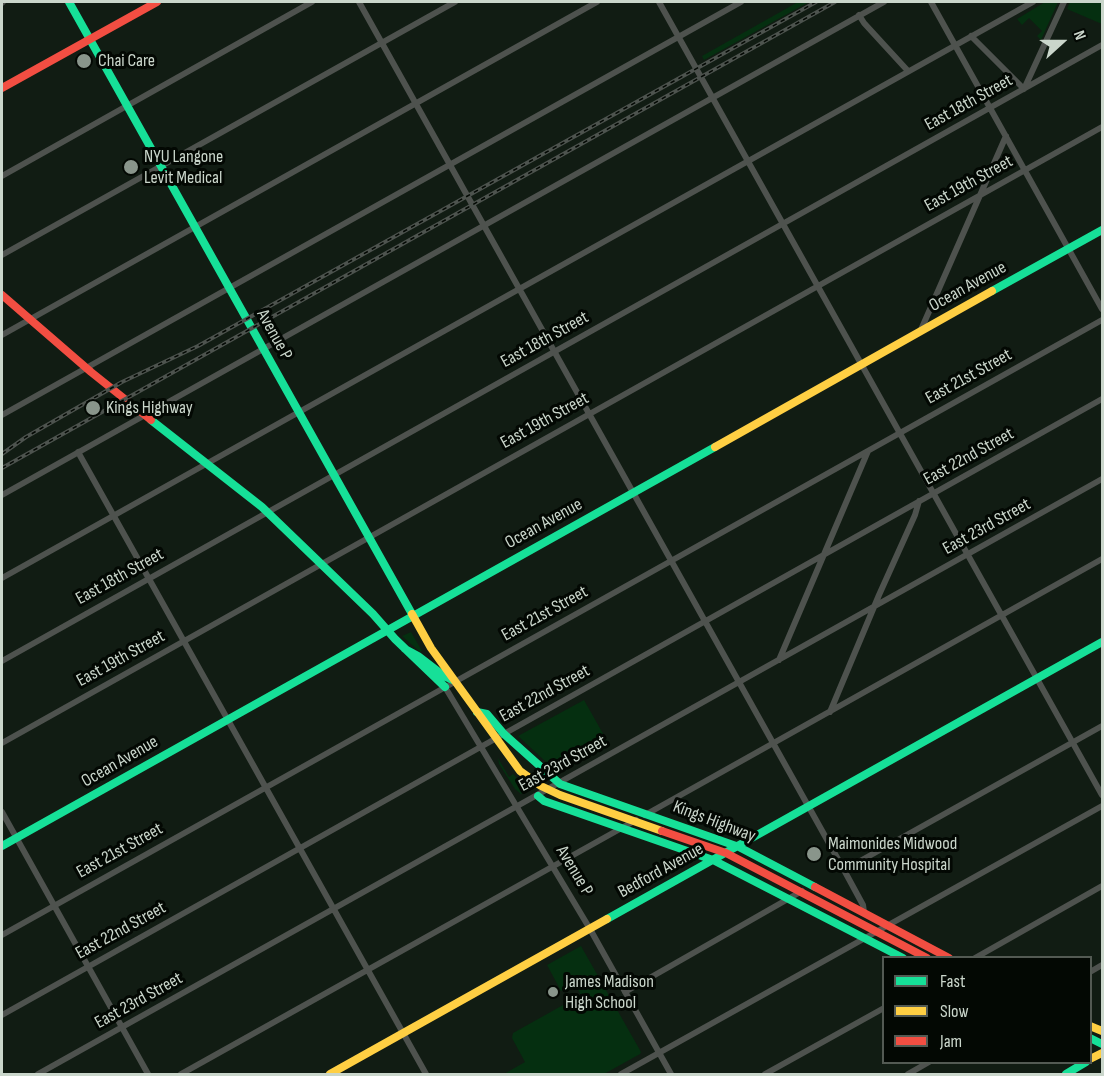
<!DOCTYPE html>
<style>
body{margin:0}
#map{position:relative;width:1104px;height:1076px;overflow:hidden;background:#111c13;font-family:"Sofia Sans Condensed",sans-serif}
canvas{display:block}
.frame{position:absolute;inset:0;border:3px solid #cad6cb;pointer-events:none}
.legend{position:absolute;left:882px;top:956px;width:210px;height:108px;box-sizing:border-box;background:#030803;border:2px solid #535a53;margin:0;padding:8px 10px;list-style:none;font-size:18px;color:#cad6cb}
.legend li{display:flex;align-items:center;gap:12px;height:30px}
.legend b{width:30px;border:2px solid #535a53}
.north{position:absolute;left:1032px;top:12px;width:60px;height:60px;-webkit-text-stroke:4px #030803;paint-order:stroke;rotate:69deg;font-size:16px;font-weight:700;line-height:24px;text-align:center;color:#cad6cb}
.north::after{content:'';display:block;margin:auto;width:21px;height:27px;background:#cad6cb;clip-path:polygon(50% 0,100% 100%,50% 72%,0 100%)}
</style>
<div id="map">
<canvas width="1104" height="1076"></canvas>
<div class="frame"></div>
<ul class="legend">
<li><b style="height:8px;background:#16e098"></b>Fast</li>
<li><b style="height:8px;background:#ffcf43"></b>Slow</li>
<li><b style="height:8px;background:#f24e42"></b>Jam</li>
</ul>
<div class="north">N</div>
</div>
<script>
const ctx = document.querySelector('canvas').getContext('2d');
ctx.lineJoin = 'round';
function paint(path, color) {
  ctx.fillStyle = color;
  ctx.fill(path, 'evenodd');
}
function poly(rows) {
  const path = new Path2D();
  for (const r of rows) {
    path.moveTo(r[0], r[1]);
    for (let i = 2; i < r.length; i += 2) path.lineTo(r[i], r[i + 1]);
  }
  return path;
}
function stroke(path, color, width, dash) {
  ctx.strokeStyle = color;
  ctx.lineWidth = width;
  ctx.lineCap = dash ? 'butt' : 'round';
  ctx.setLineDash(dash || []);
  ctx.stroke(path);
}
function drawText(font, color, halo, rows, align = 'center') {
  ctx.font = font + ' "Sofia Sans Condensed",sans-serif';
  ctx.lineWidth = 6;
  ctx.setLineDash([]);
  ctx.textBaseline = 'middle';
  ctx.strokeStyle = halo;
  ctx.fillStyle = color;
  for (const [text, x, y, turn = 0] of rows) {
    ctx.save();
    ctx.translate(x, y);
    ctx.rotate((+turn || 0) * Math.PI / 180);
    ctx.textAlign = isNaN(turn) ? turn : align;
    if (halo) ctx.strokeText(text, 0, 0);
    ctx.fillText(text, 0, 0);
    ctx.restore();
  }
}
paint(poly([
 [798,2,809,2,704,60,702,56],
 [1045,2,1058,2,1041,40,1037,36,1042,31,1029,18,1022,25,1017,19],
 [1070,2,1102,2,1102,24,1067,9],
 [411,632,422,651,420,652,402,636],
 [584,700,610,746,558,773,518,736],
 [498,758,509,777,513,774,526,787,524,789,527,791,521,794,515,789,499,764],
 [581,946,641,1052,640,1054,604,1074,504,1074,525,1062,512,1038,513,1033,581,995,575,984,561,991,547,965]
]), '#052f10');
stroke(poly([
 [359,2,844,870,863,905,864,912],
 [659,2,1102,795],
 [931,2,1102,309],
 [2,3,3,2],
 [859,15,864,23,908,71],
 [971,36,1024,89,1064,2],
 [2,176,312,2],
 [2,255,455,2],
 [920,332,1006,136],
 [2,335,597,2],
 [2,415,741,2],
 [78,452,426,1074],
 [2,495,884,2],
 [2,578,1033,2],
 [779,660,868,451],
 [2,661,1102,45],
 [445,687,590,929,671,1074],
 [830,712,879,595,915,515,919,501],
 [2,743,1102,127],
 [2,812,148,1074],
 [645,815,1102,559],
 [844,870,1102,726],
 [2,935,1102,320],
 [975,958,1102,886],
 [1090,972,1102,965],
 [625,992,802,891],
 [2,1015,1102,399],
 [38,1074,1102,479],
 [181,1074,636,820],
 [621,1074,1102,806],
 [765,1074,884,1008],
 [908,1074,929,1062]
]), '#4e524e', 6);
stroke(poly([
 [69,2,412,614],
 [992,291,1102,230],
 [151,420,262,507,373,614,395,639,445,687],
 [405,649,418,656,444,676,453,680],
 [477,712,487,714,504,734,560,784,739,847,815,887],
 [538,796,544,801,713,860,903,958],
 [2,846,715,447],
 [607,919,1102,642],
 [1090,1038,1102,1044],
 [1066,1074,1086,1062]
]), '#16e098', 8);
stroke(poly([
 [715,447,992,291],
 [412,614,431,648,520,771,541,786,560,795,662,831],
 [1090,1026,1102,1031],
 [1090,1059,1102,1053],
 [330,1074,607,919]
]), '#ffcf43', 8);
stroke(poly([
 [2,88,157,2],
 [2,295,91,372,151,420],
 [662,831,726,853,927,958],
 [815,887,949,958]
]), '#f24e42', 8);
const rail = poly([
 [2,454,26,437,122,382,198,346,816,2],
 [2,468,835,2]
]);
stroke(rail, '#4d534e', 4);
stroke(rail, '#030803', 1.5, [4.5]);
for (const [x, y, r, color] of [
 [84,61,8,"#89958b"],
 [131,167,8,"#89958b"],
 [93,408,8,"#89958b"],
 [814,854,8,"#89958b"],
 [553,992,6,"#89958b"]
]) {
  const dot = new Path2D();
  dot.arc(x, y, r, 0, 2 * Math.PI);
  ctx.fillStyle = color;
  ctx.fill(dot);
  stroke(dot, '#030803', 2);
}
drawText('18px', '#cad6cb', '#030803', [
 ["Chai Care",98,61],
 ["NYU Langone",144,157],
 ["Levit Medical",144,178],
 ["Kings Highway",106,408],
 ["Maimonides Midwood",828,844],
 ["Community Hospital",828,865],
 ["James Madison",565,982],
 ["High School",565,1003]
], 'left');
drawText('18px', '#cad6cb', '#030803', [
 ["East 18th Street",969,103,-29],
 ["East 19th Street",969,184,-29],
 ["Ocean Avenue",968,287,-29],
 ["Avenue P",274,335,61],
 ["East 18th Street",545,340,-29],
 ["East 21st Street",969,377,-29],
 ["East 19th Street",545,421,-29],
 ["East 22nd Street",969,457,-29],
 ["Ocean Avenue",544,524,-29],
 ["East 23rd Street",987,527,-29],
 ["East 18th Street",120,577,-29],
 ["East 21st Street",545,614,-29],
 ["East 19th Street",121,659,-29],
 ["East 22nd Street",545,694,-29],
 ["Ocean Avenue",120,762,-30],
 ["East 23rd Street",563,764,-29],
 ["Kings Highway",714,822,21],
 ["East 21st Street",120,851,-29],
 ["Avenue P",574,871,59],
 ["Bedford Avenue",661,871,-29],
 ["East 22nd Street",121,931,-29],
 ["East 23rd Street",139,1001,-29]
]);
</script>
